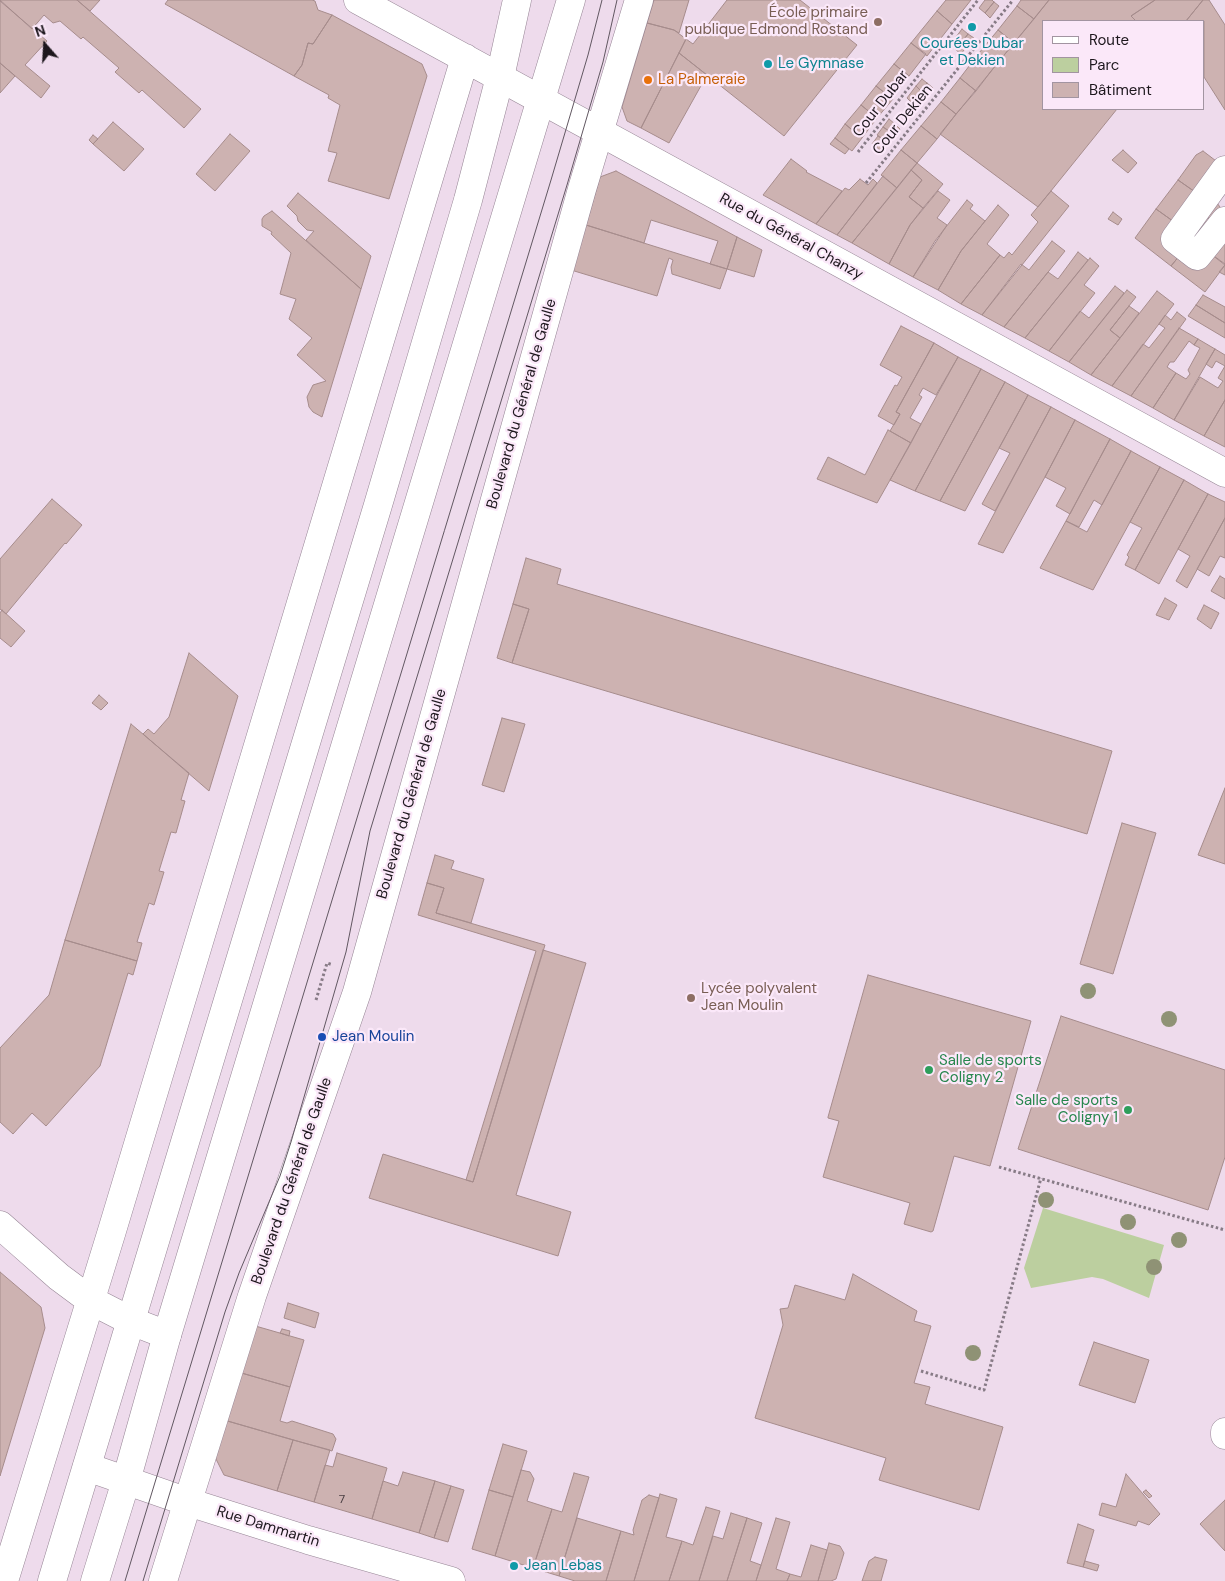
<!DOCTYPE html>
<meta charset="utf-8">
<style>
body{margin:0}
#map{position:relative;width:1225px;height:1581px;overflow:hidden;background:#eedbec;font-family:"DM Sans",sans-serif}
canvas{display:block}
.legend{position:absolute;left:1042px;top:20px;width:162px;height:90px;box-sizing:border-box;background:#fbe8f9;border:1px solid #a294a1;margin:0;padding:6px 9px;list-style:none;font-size:15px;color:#1d171d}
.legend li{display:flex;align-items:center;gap:10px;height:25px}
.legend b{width:25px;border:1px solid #a294a1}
.north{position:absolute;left:20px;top:20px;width:50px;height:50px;-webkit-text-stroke:4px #fbe8f9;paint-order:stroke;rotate:341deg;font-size:14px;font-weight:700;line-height:20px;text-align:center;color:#1d171d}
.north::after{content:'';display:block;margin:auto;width:18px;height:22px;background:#1d171d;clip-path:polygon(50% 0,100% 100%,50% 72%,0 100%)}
</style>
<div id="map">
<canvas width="1225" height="1581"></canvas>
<ul class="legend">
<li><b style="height:6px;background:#fff"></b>Route</li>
<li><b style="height:14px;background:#bccf9f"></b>Parc</li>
<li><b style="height:14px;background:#cdb2b1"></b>Bâtiment</li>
</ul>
<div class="north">N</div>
</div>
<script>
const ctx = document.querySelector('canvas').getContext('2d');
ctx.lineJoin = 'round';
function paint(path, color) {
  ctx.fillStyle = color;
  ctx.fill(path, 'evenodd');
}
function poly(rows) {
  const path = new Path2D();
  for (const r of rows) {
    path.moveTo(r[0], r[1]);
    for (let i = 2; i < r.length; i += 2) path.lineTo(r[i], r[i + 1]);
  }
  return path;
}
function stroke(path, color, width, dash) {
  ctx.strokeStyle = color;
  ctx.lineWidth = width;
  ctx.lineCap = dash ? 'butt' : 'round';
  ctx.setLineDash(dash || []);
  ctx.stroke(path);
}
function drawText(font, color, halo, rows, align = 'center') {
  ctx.font = font + ' "DM Sans",sans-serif';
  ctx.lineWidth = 4.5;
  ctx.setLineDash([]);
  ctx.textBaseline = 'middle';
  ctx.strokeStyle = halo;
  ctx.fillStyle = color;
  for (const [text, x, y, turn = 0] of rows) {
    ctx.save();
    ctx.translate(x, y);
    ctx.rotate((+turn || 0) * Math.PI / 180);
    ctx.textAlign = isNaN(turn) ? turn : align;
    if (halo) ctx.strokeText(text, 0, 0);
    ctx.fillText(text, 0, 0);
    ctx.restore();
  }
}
paint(poly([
 [1043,1208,1164,1245,1149,1298,1103,1279,1092,1277,1031,1288,1024,1268]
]), '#bccf9f');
const building = poly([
 [0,0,77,0,201,109,184,128,142,90,139,93,115,72,119,68,83,37,81,39,60,21,53,23,44,15,32,29,0,0],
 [77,0,100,0,90,11,77,0],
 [168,0,312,0,315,1,318,10,332,15,313,44,308,43,302,65,294,76,165,4,168,0],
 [654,0,689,0,679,33,674,30,647,23,654,0],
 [727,0,800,0,857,45,784,136,679,53,686,39,693,44,727,0],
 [946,0,971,0,952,24,937,11,946,0],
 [985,0,992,0,994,2,985,13,979,8,985,0],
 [1021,0,1049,0,1034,19,1017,6,1021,0],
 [1049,0,1155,0,1131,16,1136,21,1044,21,1044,109,1117,109,1038,207,940,134,1049,0],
 [1155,0,1203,0,1186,21,1136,21,1131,16,1155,0],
 [1203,0,1209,0,1225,25,1225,110,1204,77,1204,21,1186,21,1203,0],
 [0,1,47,41,25,65,50,86,41,98,0,63,0,1],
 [994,2,999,6,990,18,985,13,994,2],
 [1017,6,1034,19,1014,43,998,30,1017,6],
 [937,11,952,24,927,56,911,43,937,11],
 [332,15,422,64,427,76,389,199,328,181,337,153,328,151,340,105,328,98,329,95,294,76,302,65,308,43,313,44,332,15],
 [647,23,674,30,686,39,641,128,627,121,622,107,647,23],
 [962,29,968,34,962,42,956,37,962,29],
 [998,30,1014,43,995,66,979,53,998,30],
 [968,34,974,38,967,46,962,42,968,34],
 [956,37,962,42,955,49,950,44,956,37],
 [962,42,967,46,961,54,955,49,962,42],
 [911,43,926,54,909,76,894,64,911,43],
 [679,53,707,75,669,143,641,128,679,53],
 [979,53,995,66,976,91,960,78,979,53],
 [0,63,15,76,0,93,0,63],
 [894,64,909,76,891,98,876,86,894,64],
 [960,78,976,91,956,114,941,102,960,78],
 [922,79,927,83,921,91,916,86,922,79],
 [927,83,933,88,928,96,921,91,927,83],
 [876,86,893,99,877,118,861,105,876,86],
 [916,86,921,91,912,103,907,98,916,86],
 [921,91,928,96,918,107,912,103,921,91],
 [941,102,956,114,937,139,921,126,941,102],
 [861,105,877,118,862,138,845,124,861,105],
 [889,119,895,124,889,131,883,127,889,119],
 [113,122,144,149,124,171,93,144,113,122],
 [845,124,862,138,852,151,835,138,845,124],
 [895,124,900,129,895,136,889,131,895,124],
 [921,126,937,139,917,163,901,150,921,126],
 [883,127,889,131,883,139,877,135,883,127],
 [889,131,895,136,888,144,883,139,889,131],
 [230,134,250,151,215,191,196,174,230,134],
 [93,135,98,139,93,144,89,140,93,135],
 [878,136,887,143,881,151,872,144,878,136],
 [835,138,849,149,845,154,830,144,835,138],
 [901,150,917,163,897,188,881,175,901,150],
 [1123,150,1137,163,1128,173,1112,160,1123,150],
 [1203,151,1220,164,1198,194,1178,180,1196,155,1203,151],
 [791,159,807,171,806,172,842,191,816,224,763,195,791,159],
 [917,163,943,184,923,208,909,197,922,180,911,170,917,163],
 [911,170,922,180,909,197,923,208,910,225,889,264,852,243,911,170],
 [616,171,737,237,727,269,710,264,718,241,651,220,644,243,586,225,600,177,616,171],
 [883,176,897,188,852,243,837,235,883,176],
 [860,179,868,185,873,179,877,183,837,235,816,224,845,188,849,190,860,179],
 [1178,180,1198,194,1177,224,1156,209,1178,180],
 [938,191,950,200,937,218,947,225,913,277,889,264,910,225,938,191],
 [1051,191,1069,206,982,315,961,304,1000,255,1004,258,1009,252,1012,255,1038,222,1031,215,1051,191],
 [298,193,371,256,361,289,306,240,314,231,307,230,298,221,297,216,287,206,298,193],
 [967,200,973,205,970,209,985,221,961,251,938,290,913,277,935,241,967,200],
 [1217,203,1223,211,1215,223,1207,217,1217,203],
 [998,205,1009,215,987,244,1000,255,961,304,938,290,961,251,998,205],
 [1156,209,1177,224,1180,255,1171,266,1135,238,1156,209],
 [272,211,361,289,322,417,313,412,309,407,307,397,313,385,326,381,297,355,312,338,289,319,296,299,280,294,291,253,271,234,272,232,262,226,262,219,264,216,272,211],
 [1113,212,1122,219,1118,225,1108,219,1113,212],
 [1207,217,1215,223,1201,239,1195,234,1207,217],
 [586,225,727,269,720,289,672,274,671,267,673,260,669,258,657,296,571,270,586,225],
 [1225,226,1225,264,1207,251,1225,226],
 [737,237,762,250,754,277,727,269,737,237],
 [1052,241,1065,251,1004,327,982,315,1021,264,1029,270,1052,241],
 [1207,251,1225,265,1205,292,1171,266,1180,255,1207,251],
 [1078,252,1088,260,1025,338,1004,327,1048,272,1058,279,1078,252],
 [1090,258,1099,266,1084,285,1095,293,1049,351,1025,338,1090,258],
 [1225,265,1225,275,1219,272,1225,265],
 [1115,286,1124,293,1069,362,1049,351,1080,311,1089,318,1115,286],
 [1127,290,1136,297,1110,330,1120,338,1091,375,1069,362,1127,290],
 [1157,291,1174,304,1112,386,1091,375,1157,291],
 [1203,295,1225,307,1225,323,1196,305,1203,295],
 [1196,305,1225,323,1225,338,1188,316,1196,305],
 [1129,306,1139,313,1120,338,1110,330,1129,306],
 [1177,312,1186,319,1131,396,1112,386,1143,344,1149,348,1165,328,1159,324,1165,315,1171,320,1177,312],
 [901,326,934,343,896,412,900,414,894,425,878,416,895,385,897,386,902,377,880,365,901,326],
 [1179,328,1198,339,1194,345,1189,341,1174,362,1170,362,1167,367,1176,373,1153,408,1131,396,1179,328],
 [1198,339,1215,349,1174,420,1153,408,1176,373,1186,379,1190,374,1188,370,1200,348,1194,345,1198,339],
 [934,343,958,357,936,395,923,388,919,395,922,397,910,418,921,424,911,443,890,431,900,414,896,412,934,343],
 [1215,349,1225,355,1225,366,1216,361,1212,368,1206,364,1215,349],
 [958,357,981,369,915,491,890,480,958,357],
 [1225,366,1225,400,1204,436,1174,420,1200,377,1218,388,1223,381,1218,378,1225,366],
 [981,369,1005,382,940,501,915,491,981,369],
 [1005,382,1028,395,965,511,940,501,1005,382],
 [1028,395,1051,407,995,511,982,504,1010,453,999,448,1028,395],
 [1225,400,1225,447,1204,436,1225,400],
 [1051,407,1075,420,1045,477,1003,553,978,544,1051,407],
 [1075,420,1110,439,1070,514,1056,506,1066,488,1045,477,1075,420],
 [888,430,911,443,877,503,817,479,828,457,865,475,888,430],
 [1110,439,1131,451,1102,505,1094,500,1079,527,1066,521,1110,439],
 [1131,451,1160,467,1093,590,1040,568,1066,521,1087,532,1131,451],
 [1160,467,1184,480,1135,570,1125,565,1129,557,1127,555,1142,528,1130,522,1160,467],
 [1184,480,1208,494,1159,584,1135,570,1184,480],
 [1208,494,1225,502,1225,518,1187,588,1176,581,1190,556,1178,549,1208,494],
 [52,499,82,525,66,544,65,543,6,614,0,609,0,559,52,499],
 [1225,518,1225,558,1220,556,1209,576,1197,569,1225,518],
 [526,558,561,569,557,584,1112,751,1087,834,512,663,529,609,513,604,526,558],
 [1220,576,1225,579,1225,599,1211,591,1220,576],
 [1165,598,1177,605,1169,620,1156,615,1165,598],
 [513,604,529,609,512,663,497,658,513,604],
 [1204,605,1219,613,1211,629,1197,619,1204,605],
 [2,610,25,631,11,647,0,638,0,613,2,610],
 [189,653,238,696,209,791,143,734,148,729,154,734,169,717,189,653],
 [99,695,108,703,101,710,92,703,99,695],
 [502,718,525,724,504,792,482,785,502,718],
 [131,724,189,773,181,800,185,801,176,833,171,832,159,871,164,872,154,905,149,903,137,942,142,943,137,961,65,940,131,724],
 [1225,788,1225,864,1198,855,1225,788],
 [1122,823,1156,833,1113,974,1080,964,1122,823],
 [435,855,454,861,451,869,484,879,471,923,436,913,444,888,427,883,435,855],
 [427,883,444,888,436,913,545,945,473,1182,466,1180,536,951,418,915,427,883],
 [65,940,137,961,133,975,128,973,100,1066,46,1126,32,1113,13,1134,0,1122,0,1048,49,995,65,940],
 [543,950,586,963,516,1195,571,1212,558,1256,369,1198,383,1154,473,1182,543,950],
 [868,975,1031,1021,990,1166,954,1156,933,1231,931,1232,904,1224,910,1203,823,1177,839,1121,828,1118,828,1117,868,975],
 [1061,1016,1225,1070,1225,1157,1208,1210,1018,1149,1061,1016],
 [0,1272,41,1307,45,1328,0,1476,0,1272],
 [853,1274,917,1311,914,1321,931,1326,914,1383,930,1387,925,1404,1003,1427,979,1510,879,1480,886,1458,755,1418,783,1325,780,1309,788,1308,795,1285,845,1300,853,1274],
 [288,1303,319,1313,315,1328,284,1318,288,1303],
 [252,1325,304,1340,290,1387,238,1372,252,1325],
 [282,1329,290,1331,289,1336,280,1333,282,1329],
 [1094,1342,1149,1360,1135,1403,1079,1385,1094,1342],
 [238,1372,290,1387,280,1421,287,1423,292,1421,333,1434,336,1439,332,1451,224,1420,238,1372],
 [224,1420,293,1440,277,1491,224,1475,213,1453,224,1420],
 [293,1440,330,1450,314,1502,277,1491,293,1440],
 [503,1444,527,1451,513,1497,489,1490,503,1444],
 [337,1453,387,1468,372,1519,314,1502,325,1465,333,1467,337,1453],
 [521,1470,530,1472,534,1479,527,1501,552,1509,533,1568,495,1556,521,1470],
 [403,1472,435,1481,419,1533,372,1519,383,1481,398,1486,403,1472],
 [574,1473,589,1477,559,1576,533,1568,552,1509,562,1512,574,1473],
 [1126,1474,1160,1514,1149,1525,1138,1521,1136,1526,1099,1515,1102,1503,1116,1507,1126,1474],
 [435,1481,451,1486,434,1538,419,1533,435,1481],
 [451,1486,464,1490,448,1542,434,1538,451,1486],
 [489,1490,513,1497,495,1556,472,1549,489,1490],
 [1146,1490,1152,1496,1149,1498,1143,1492,1146,1490],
 [660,1494,677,1499,666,1537,682,1541,669,1581,634,1581,660,1494],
 [649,1495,659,1498,634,1581,606,1581,621,1531,634,1535,633,1530,642,1500,649,1495],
 [1225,1500,1225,1551,1200,1524,1225,1500],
 [706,1507,720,1511,699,1581,669,1581,682,1541,693,1545,706,1507],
 [731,1513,747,1518,727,1581,699,1581,713,1536,723,1539,731,1513],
 [577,1518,621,1531,606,1581,575,1581,559,1576,577,1518],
 [747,1518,762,1523,750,1561,761,1565,756,1581,727,1581,747,1518],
 [776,1518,790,1522,776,1569,790,1574,787,1581,756,1581,776,1518],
 [1078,1524,1094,1530,1083,1567,1067,1563,1078,1524],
 [829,1543,840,1546,844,1553,836,1579,831,1581,818,1581,829,1543],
 [811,1545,827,1550,818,1581,787,1581,790,1574,801,1577,811,1545],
 [875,1557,887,1560,881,1581,862,1581,869,1561,875,1557],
 [1085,1561,1099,1565,1097,1571,1083,1567,1085,1561]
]);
paint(building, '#cdb2b1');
stroke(building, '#a68c8c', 1);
const minor = poly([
 [358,0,1225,473],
 [1225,170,1175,239,1197,256,1225,221],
 [0,1225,59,1277,90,1300,131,1321,167,1335],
 [1225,1432,1225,1435],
 [87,1467,188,1502,308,1540,451,1581],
 [4,1581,111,1234,465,58],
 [163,1581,252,1296,357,992,582,189,639,0]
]);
const major = poly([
 [52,1581,378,505,468,200,500,77,517,0],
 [95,1581,126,1481,167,1335,571,0]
]);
stroke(minor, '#968595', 29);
stroke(major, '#968595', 29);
stroke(poly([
 [858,152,978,0],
 [866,183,1013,0],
 [316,1000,327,963,333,965],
 [999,1167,1225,1230],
 [921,1371,984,1390,1041,1178]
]), '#877b86', 3, [2.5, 2.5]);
stroke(minor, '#fff', 28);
stroke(major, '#fff', 28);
stroke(poly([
 [125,1581,551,180,588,55,602,0],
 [143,1581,225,1312,239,1273,280,1176,291,1142,346,952,370,831,567,185,603,62,617,0]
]), '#615761', 1);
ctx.fillStyle = '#8f9275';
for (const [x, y] of [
 [1088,991],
 [1169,1019],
 [1046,1200],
 [1128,1222],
 [1179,1240],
 [1154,1267],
 [973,1353]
]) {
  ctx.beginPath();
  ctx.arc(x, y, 8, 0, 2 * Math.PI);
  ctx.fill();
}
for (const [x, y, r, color] of [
 [878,22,5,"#8d6e63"],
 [972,27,5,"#0f9aa8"],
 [768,64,5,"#0f9aa8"],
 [648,80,5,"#e8710a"],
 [691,998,5,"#8d6e63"],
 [322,1037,5,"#1a4fb4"],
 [929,1070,5,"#2e9e5b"],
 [1128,1110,5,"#2e9e5b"],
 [514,1566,5,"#0f9aa8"]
]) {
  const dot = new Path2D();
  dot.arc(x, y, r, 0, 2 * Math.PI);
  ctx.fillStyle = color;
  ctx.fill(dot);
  stroke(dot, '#fbe8f9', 2);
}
drawText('12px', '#493e42', null, [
 ["7",342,1500]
]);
drawText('15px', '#785e54', '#fbe8f9', [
 ["École primaire",868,13],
 ["publique Edmond Rostand",868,30],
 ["Lycée polyvalent",701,989,"left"],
 ["Jean Moulin",701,1006,"left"]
], 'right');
drawText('15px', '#0d838f', '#fbe8f9', [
 ["Courées Dubar",972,44,"center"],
 ["et Dekien",972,61,"center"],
 ["Le Gymnase",778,64],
 ["Jean Lebas",524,1566]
], 'left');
drawText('15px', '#c56008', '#fbe8f9', [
 ["La Palmeraie",658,80]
], 'left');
drawText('15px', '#1d171d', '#fbe8f9', [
 ["Cour Dubar",881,104,-52],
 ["Cour Dekien",903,120,-51],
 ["Rue du Général Chanzy",791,237,29],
 ["Boulevard du Général de Gaulle",522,404,-74],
 ["Boulevard du Général de Gaulle",412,794,-74],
 ["Boulevard du Général de Gaulle",292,1181,-71],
 ["Rue Dammartin",268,1527,17]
]);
drawText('15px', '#164399', '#fbe8f9', [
 ["Jean Moulin",332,1037]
], 'left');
drawText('15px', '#27864d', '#fbe8f9', [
 ["Salle de sports",939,1061],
 ["Coligny 2",939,1078],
 ["Salle de sports",1118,1101,"right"],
 ["Coligny 1",1118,1118,"right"]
], 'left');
</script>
